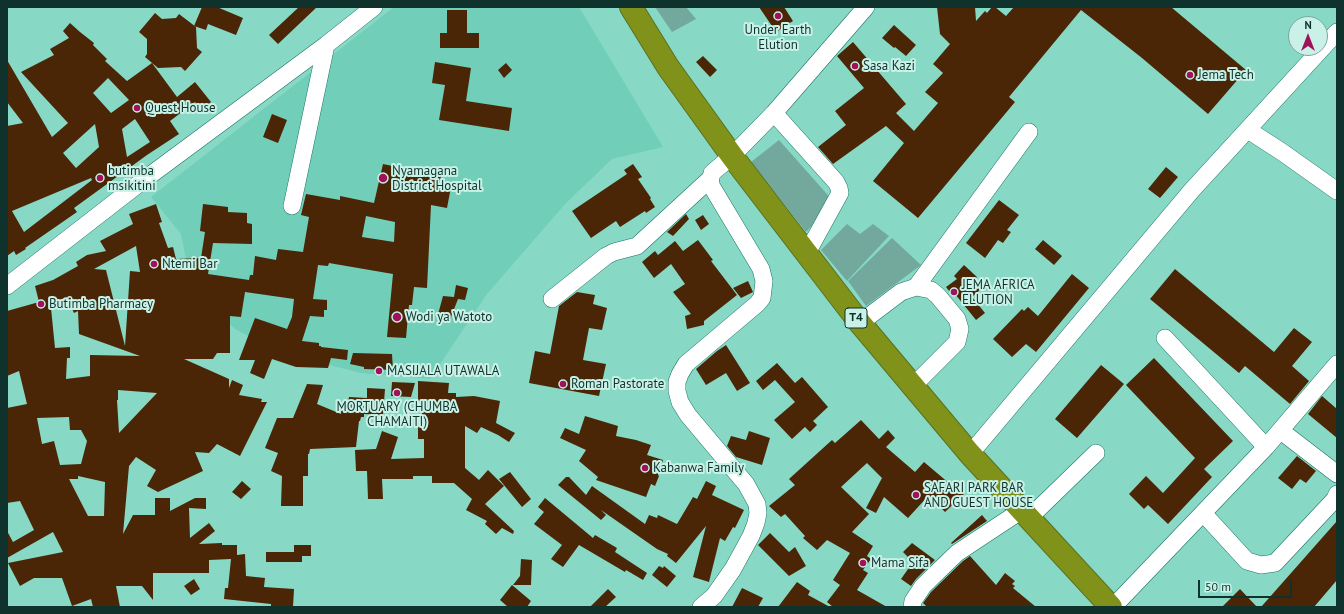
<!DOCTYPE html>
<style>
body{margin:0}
#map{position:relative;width:1344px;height:614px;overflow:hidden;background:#87d9c6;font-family:"PT Sans",sans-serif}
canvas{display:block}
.frame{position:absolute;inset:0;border:8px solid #0f332c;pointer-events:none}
.north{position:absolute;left:1288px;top:16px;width:40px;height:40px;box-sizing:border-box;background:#caf1e7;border:1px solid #7fa59c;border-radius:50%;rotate:0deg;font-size:11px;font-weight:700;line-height:16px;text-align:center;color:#0f332c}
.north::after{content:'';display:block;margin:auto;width:14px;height:18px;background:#a01159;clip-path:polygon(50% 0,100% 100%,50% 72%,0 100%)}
.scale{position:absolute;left:1198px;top:580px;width:94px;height:18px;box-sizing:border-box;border:2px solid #0f332c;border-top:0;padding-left:5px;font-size:12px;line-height:14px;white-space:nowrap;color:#0f332c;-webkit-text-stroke:3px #caf1e7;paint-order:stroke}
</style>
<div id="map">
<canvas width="1344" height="614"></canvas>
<div class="frame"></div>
<div class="north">N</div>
<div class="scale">50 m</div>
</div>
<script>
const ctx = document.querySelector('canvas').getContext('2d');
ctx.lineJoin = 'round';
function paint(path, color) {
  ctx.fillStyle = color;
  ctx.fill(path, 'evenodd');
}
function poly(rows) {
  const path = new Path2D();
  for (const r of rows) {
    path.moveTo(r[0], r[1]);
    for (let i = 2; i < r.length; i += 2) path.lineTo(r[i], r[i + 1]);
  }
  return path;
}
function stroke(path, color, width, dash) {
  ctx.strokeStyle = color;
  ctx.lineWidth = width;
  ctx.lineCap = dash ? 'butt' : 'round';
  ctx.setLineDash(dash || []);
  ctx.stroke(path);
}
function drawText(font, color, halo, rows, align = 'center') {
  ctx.font = font + ' "PT Sans",sans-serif';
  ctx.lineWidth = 4;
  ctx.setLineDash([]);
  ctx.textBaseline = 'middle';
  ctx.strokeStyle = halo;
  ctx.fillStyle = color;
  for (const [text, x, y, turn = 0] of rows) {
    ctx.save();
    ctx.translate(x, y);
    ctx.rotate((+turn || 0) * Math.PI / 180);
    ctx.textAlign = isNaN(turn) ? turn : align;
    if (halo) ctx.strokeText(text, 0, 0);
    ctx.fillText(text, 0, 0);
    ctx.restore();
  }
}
paint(poly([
 [394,7,579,7,663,147,612,159,566,203,487,294,430,379,361,373,326,364,263,344,235,329,216,311,186,259,181,234,151,197]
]), '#71ceb9');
paint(poly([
 [655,7,686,7,696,19,672,32],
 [779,140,834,202,806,232,751,162],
 [847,224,860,234,873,224,889,236,847,281,821,250],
 [892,238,921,265,866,306,848,281]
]), '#73a99c');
paint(poly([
 [202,7,217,7,243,18,236,35,208,24,206,30,194,26],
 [299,7,317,7,278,44,269,35],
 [759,7,784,7,793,21,776,32],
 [937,7,975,7,976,21,985,11,987,13,992,7,995,7,1006,16,1014,7,1171,7,1246,70,1208,114,1142,58,1081,10,1009,97,1015,102,918,218,873,181,904,143,886,126,833,164,818,147,846,125,835,111,864,88,837,56,853,42,906,104,896,113,914,131,938,103,925,92,943,73,933,64,950,44,940,34],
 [447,10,467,10,467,33,479,33,479,48,440,48,440,33,447,33],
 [155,13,162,19,176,18,179,14,196,27,197,48,202,52,185,71,181,67,158,68,145,57,147,54,147,39,139,32],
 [70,23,80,32,94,43,93,45,107,59,105,61,127,81,152,63,177,97,195,82,211,102,201,110,195,102,170,121,179,134,147,155,74,208,77,212,25,248,26,249,16,255,14,251,7,256,7,126,23,123,7,102,7,60,52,137,68,123,21,72,54,55,50,49,69,38,63,31],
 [108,78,129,100,111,113,93,93],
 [135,119,150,142,127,157,122,129],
 [95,124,99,147,76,168,63,153],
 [91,178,92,180,24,232,12,211],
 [894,25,916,45,906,56,895,47,894,48,882,38],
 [703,56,717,70,710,77,696,62],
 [435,62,471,68,466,101,512,108,509,131,439,120,445,85,432,83],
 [506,63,512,70,504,78,498,70],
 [272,114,287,120,278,143,263,137],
 [383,164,441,176,439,184,451,187,447,208,431,205,427,288,414,287,412,305,409,305,406,338,387,337,393,274,329,263,328,266,318,265,313,299,327,300,327,310,324,310,324,317,310,316,302,341,319,343,319,346,321,346,321,347,348,350,347,360,331,358,328,368,296,367,272,359,264,379,250,373,255,360,239,360,255,318,287,329,292,317,294,299,245,292,241,317,230,316,230,353,217,353,213,359,184,359,229,379,229,388,232,380,243,385,239,395,262,399,261,402,267,402,240,456,217,444,209,453,195,452,203,471,158,492,147,486,156,470,136,457,129,466,123,534,133,515,155,515,155,498,170,498,170,511,195,498,206,498,206,509,189,508,190,538,209,523,215,531,199,544,222,543,222,545,237,545,237,555,245,554,246,576,265,578,264,587,294,589,293,607,271,607,271,604,224,599,225,588,228,588,231,559,209,560,209,573,153,573,153,600,142,586,116,586,120,607,93,607,91,599,72,606,62,578,34,578,20,586,8,563,63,552,53,532,7,558,7,531,13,542,34,530,20,501,7,503,7,408,27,404,19,371,7,376,7,311,39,302,35,286,53,280,78,266,76,262,87,255,106,251,100,241,133,224,129,214,156,204,162,222,159,223,168,248,173,247,176,259,201,258,205,232,200,231,203,204,228,207,228,212,247,213,247,223,252,224,252,244,213,243,208,274,249,280,250,275,253,275,255,256,276,260,278,249,303,252,309,217,301,215,306,194,340,200,340,196,374,203],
 [366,216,395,222,394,242,362,237],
 [136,246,140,272,130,271,125,346,106,270,94,269],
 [69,302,74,313,78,311,79,334,140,356,90,355,90,376,66,379,67,358,70,358,70,347,55,348,51,308],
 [118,390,157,393,119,433,117,400,118,400],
 [69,417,70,430,81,430,87,441,81,464,60,465,54,441,42,444,37,418],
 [78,476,105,482,104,516,88,516,69,479,78,479],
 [633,164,642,177,638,179,651,198,650,199,655,207,646,213,645,211,620,227,616,221,591,238,572,211,627,174,624,170],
 [1166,167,1178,177,1160,198,1148,189],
 [999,200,1019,215,1007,230,1011,232,1003,243,998,240,985,258,966,243],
 [686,214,689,219,673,236,667,232],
 [703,215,709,224,701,230,695,220],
 [698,240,713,260,711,261,737,295,704,321,704,325,687,329,685,316,691,314,673,292,685,284,671,264,654,278,642,262,655,251,658,255,675,241,683,251],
 [1043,240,1062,256,1054,265,1035,249],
 [964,265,977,277,973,281,981,289,972,297,985,313,976,320,955,294,953,296,946,287,957,279,954,276],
 [1175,269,1274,352,1294,328,1312,342,1292,366,1309,381,1290,404,1245,366,1239,373,1150,299],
 [1072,274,1089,288,1036,352,1026,344,1012,357,993,339,1022,309,1024,311,1028,307,1038,316],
 [748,281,753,292,741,298,733,288],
 [456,285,468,288,465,300,458,299,449,322,437,318,443,296,454,297],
 [577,292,595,295,593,304,607,308,602,330,589,328,583,360,606,364,599,396,529,383,535,351,550,354,559,306],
 [726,345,750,383,737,391,726,373,706,385,696,369,717,351],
 [353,353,392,354,393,370,364,369,364,367,350,364],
 [1154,358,1233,441,1204,469,1212,477,1168,524,1148,505,1144,509,1129,494,1146,476,1163,493,1195,458,1126,385],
 [777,363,795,383,802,377,828,407,813,421,817,425,810,432,805,427,792,439,774,420,795,402,775,380,763,390,756,381],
 [1101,365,1124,384,1077,438,1055,419],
 [418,381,449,383,448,393,456,393,456,397,474,396,500,401,496,423,515,433,509,442,498,435,481,427,477,433,465,426,465,468,479,480,488,470,504,486,485,504,514,531,513,534,502,528,496,534,485,524,487,521,466,510,472,499,454,483,432,483,432,476,413,476,413,479,382,479,383,499,368,499,367,471,356,471,355,450,376,449,382,431,398,437,391,459,424,458,424,439,418,439,418,427,422,427,422,401,418,401],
 [392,382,415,383,411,397,391,396],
 [307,384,323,385,317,404,341,414,342,402,348,403,349,397,367,398,367,388,385,389,383,415,364,414,364,417,361,417,360,421,359,421,356,447,310,449,309,454,308,454,308,476,303,476,303,506,281,506,282,476,271,471,278,453,265,448,277,418,293,418],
 [1322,396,1337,409,1337,438,1308,414],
 [585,416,618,426,616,436,636,440,651,445,647,455,663,460,658,475,659,476,655,486,651,484,646,497,596,480,598,477,579,461,586,450,560,438,565,428,579,434],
 [861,420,879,439,888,430,895,438,886,447,915,472,924,462,950,484,953,482,964,494,945,512,929,495,908,518,884,497,876,513,866,508,882,478,867,463,841,487,869,514,852,532,873,546,867,556,871,559,863,570,868,573,857,590,887,607,833,607,827,602,840,585,833,580,850,553,827,540,817,550,803,538,805,536,785,514,781,517,769,506,795,485,789,479,832,440,835,443],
 [749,431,770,438,762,465,736,457,727,446,731,436,746,440],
 [1297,456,1316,471,1306,483,1300,479,1292,489,1278,478],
 [510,472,531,499,522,507,499,479],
 [566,477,569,477,586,495,592,486,645,524,649,515,657,518,658,515,677,524,693,497,697,499,706,481,716,486,712,495,744,510,735,528,733,527,725,541,720,538,709,582,693,577,706,526,676,563,667,556,668,554,657,549,601,510,606,515,601,520,558,485],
 [242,481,251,489,241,499,232,492],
 [545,498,593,538,595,535,617,548,615,552,647,573,643,580,626,570,625,572,579,545,563,567,551,559,562,545,534,524,544,512,538,507],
 [982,515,987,521,952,544,951,543],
 [1337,521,1337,580,1314,607,1261,607],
 [770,533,789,552,795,547,806,566,789,576,758,545],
 [912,543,935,560,916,579,911,586,901,579,913,562,903,552],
 [294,545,311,545,311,556,302,556,302,562,266,562,266,552,294,552],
 [970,556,996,585,1005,573,1015,581,1012,584,1015,586,1013,588,1036,607,927,607,923,603,931,592,963,561],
 [521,559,532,560,531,585,513,585,520,576],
 [659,566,663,568,664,566,676,576,667,587,652,575],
 [194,579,200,589,191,595,184,586],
 [797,582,810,591,808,595,830,607,778,607],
 [512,585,531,601,527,607,508,607,500,600],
 [742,588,763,598,758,607,732,607],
 [608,589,616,597,605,607,590,607],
 [1240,589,1257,607,1222,607]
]), '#4a2606');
const minor = poly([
 [774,113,836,182,839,188,840,193,807,253],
 [1248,130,1282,152,1337,191],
 [292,206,326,45],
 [7,286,141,182,326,45,374,7],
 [916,287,1029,132],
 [552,299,606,256,614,252,637,246,711,178],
 [860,323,901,292,916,287,931,290,938,296,957,319,960,329,957,342,913,386],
 [1281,431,1337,474],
 [1266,447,1337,364],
 [970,454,1192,190,1337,32],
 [1203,513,1247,561,1261,565,1275,563,1335,499,1337,494],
 [1029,518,1096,453],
 [701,607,714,596,733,569,751,536,756,523,758,513,757,504,746,484,688,415,680,402,677,391,677,382,680,374,686,364,757,304,762,298,764,281,761,269,712,187,710,182,712,173,732,156,774,113,866,7],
 [912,607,913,601,923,586,957,553,1022,510],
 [1113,607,1266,447,1165,338]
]);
const highway = poly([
 [631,7,668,67,732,156,860,323,970,454,1111,607]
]);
stroke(minor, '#177363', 18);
stroke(highway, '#597120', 24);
stroke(minor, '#fff', 17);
stroke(highway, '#81921a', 22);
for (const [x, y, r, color] of [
 [778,16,4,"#a01159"],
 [855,66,4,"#a01159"],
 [1190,75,4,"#a01159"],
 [137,108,4,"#a01159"],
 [100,178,4,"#a01159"],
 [383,178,5,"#a01159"],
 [154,264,4,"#a01159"],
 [954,292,4,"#a01159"],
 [41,304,4,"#a01159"],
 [397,317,5,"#a01159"],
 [379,371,4,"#a01159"],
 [563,384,4,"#a01159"],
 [397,393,4,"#a01159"],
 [645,468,4,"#a01159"],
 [916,495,4,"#a01159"],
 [863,563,4,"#a01159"]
]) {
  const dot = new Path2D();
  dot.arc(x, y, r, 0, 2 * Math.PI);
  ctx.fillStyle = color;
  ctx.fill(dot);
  stroke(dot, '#caf1e7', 1.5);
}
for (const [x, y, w] of [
 [856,318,22]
]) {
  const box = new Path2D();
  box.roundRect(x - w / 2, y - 10, w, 20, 3);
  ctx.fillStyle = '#caf1e7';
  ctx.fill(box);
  stroke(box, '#0f332c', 1);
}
drawText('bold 12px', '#0f332c', null, [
 ["T4",856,318]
]);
drawText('13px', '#0f332c', '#caf1e7', [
 ["Under Earth",778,30,"center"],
 ["Elution",778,45,"center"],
 ["Sasa Kazi",863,66],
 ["Jema Tech",1198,75],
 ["Quest House",145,108],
 ["butimba",108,171],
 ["msikitini",108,186],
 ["Nyamagana",392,171],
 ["District Hospital",392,186],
 ["Ntemi Bar",162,264],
 ["JEMA AFRICA",962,285],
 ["ELUTION",962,300],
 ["Butimba Pharmacy",49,304],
 ["Wodi ya Watoto",406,317],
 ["MASIJALA UTAWALA",387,371],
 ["Roman Pastorate",571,384],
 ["MORTUARY (CHUMBA",397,407,"center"],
 ["CHAMAITI)",397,422,"center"],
 ["Kabanwa Family",653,468],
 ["SAFARI PARK BAR",924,488],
 ["AND GUEST HOUSE",924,503],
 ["Mama Sifa",871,563]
], 'left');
</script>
